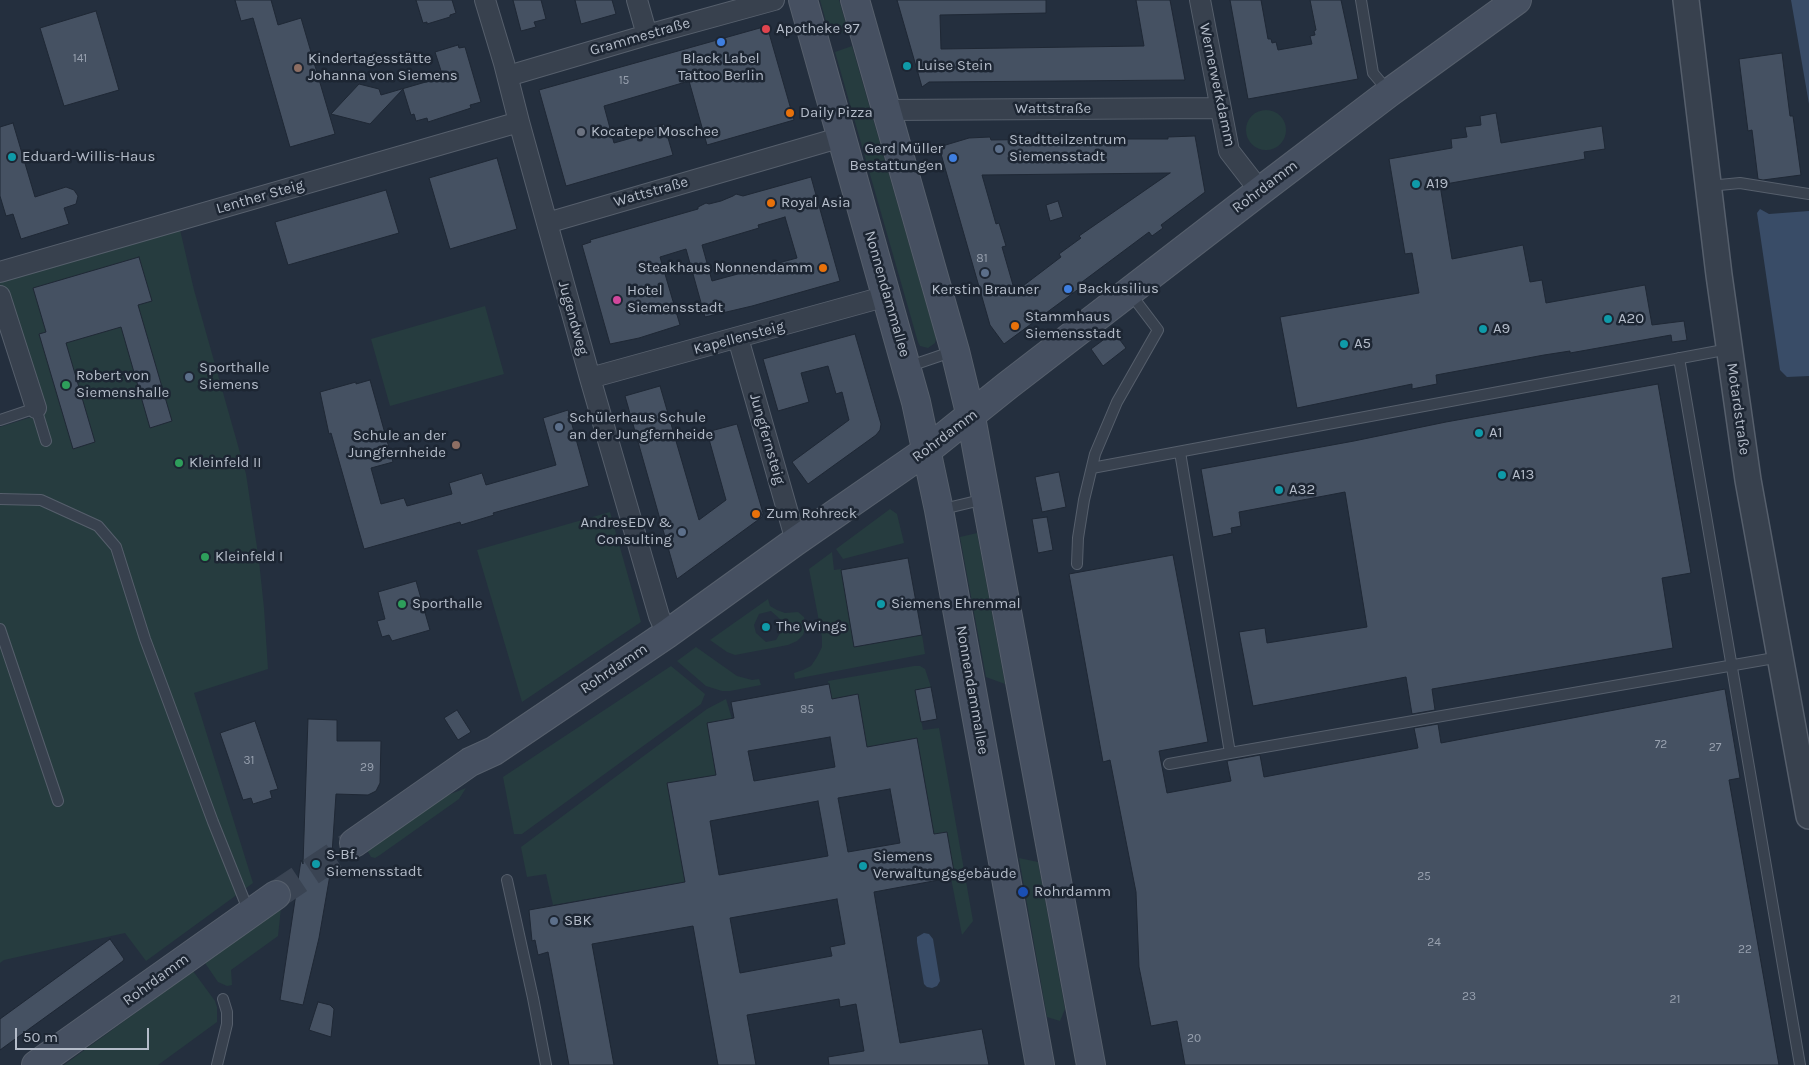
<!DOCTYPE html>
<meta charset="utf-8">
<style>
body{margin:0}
#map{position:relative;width:1809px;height:1065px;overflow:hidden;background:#242f3e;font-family:Karla,sans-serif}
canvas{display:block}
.scale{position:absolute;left:15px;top:1028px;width:134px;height:22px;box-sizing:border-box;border:2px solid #b4bcc9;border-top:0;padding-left:6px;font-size:15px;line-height:18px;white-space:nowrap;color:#b4bcc9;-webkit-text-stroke:4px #1d2633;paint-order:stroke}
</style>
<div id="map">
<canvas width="1809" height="1065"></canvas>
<div class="scale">50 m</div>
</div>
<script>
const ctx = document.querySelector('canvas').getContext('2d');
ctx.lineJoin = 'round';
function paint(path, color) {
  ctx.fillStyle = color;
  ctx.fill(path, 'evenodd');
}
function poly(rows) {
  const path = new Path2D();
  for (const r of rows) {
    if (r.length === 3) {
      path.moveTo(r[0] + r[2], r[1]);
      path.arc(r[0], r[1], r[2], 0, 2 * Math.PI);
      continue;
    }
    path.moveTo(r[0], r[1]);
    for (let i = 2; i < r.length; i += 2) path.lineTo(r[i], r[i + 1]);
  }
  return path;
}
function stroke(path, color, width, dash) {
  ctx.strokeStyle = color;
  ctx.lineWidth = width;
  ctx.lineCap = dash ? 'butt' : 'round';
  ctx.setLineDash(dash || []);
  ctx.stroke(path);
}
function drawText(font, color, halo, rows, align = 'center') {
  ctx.font = font + ' Karla,sans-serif';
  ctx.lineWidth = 5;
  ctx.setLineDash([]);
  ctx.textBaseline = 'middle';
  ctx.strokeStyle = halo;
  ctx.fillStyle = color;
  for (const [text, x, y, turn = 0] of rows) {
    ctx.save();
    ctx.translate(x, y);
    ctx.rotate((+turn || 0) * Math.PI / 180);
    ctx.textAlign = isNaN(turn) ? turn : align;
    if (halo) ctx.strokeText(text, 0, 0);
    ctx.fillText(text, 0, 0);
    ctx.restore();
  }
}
paint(poly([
 [820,0,839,0,848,31,830,36],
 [852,46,936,338,935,343,928,348,920,346,918,342,835,52],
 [1266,130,20],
 [178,221,194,290,246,474,259,561,264,608,268,669,194,693,253,883,146,961,125,933,4,960,0,963,0,427,38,415,0,296,0,272],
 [485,306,504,374,390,406,371,339],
 [890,509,897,514,904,543,843,559,836,549],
 [610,512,641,622,522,702,477,550],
 [977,533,1005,684,986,677,960,537],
 [832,552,834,570,841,569,854,647,922,635,925,654,795,679,794,673,803,670,811,666,817,657,822,647,822,637,809,569],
 [768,599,770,606,777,610,785,613,798,612,804,617,806,626,803,635,797,641,788,645,735,655,727,652,710,640],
 [771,611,781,620,783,628,776,640,766,642,756,633,754,625,759,614],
 [696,647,737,676,752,680,759,679,761,685,730,691,722,691,706,686,677,661],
 [671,666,705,694,701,704,522,834,514,834,503,777],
 [914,666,920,666,925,669,931,687,915,690,923,730,939,728,973,921,962,935,951,878,955,877,934,834,917,738,867,747,858,694,832,699,828,681],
 [726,699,732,719,707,723,716,775,667,784,685,882,553,905,546,874,527,877,521,847,707,709],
 [466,788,459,799,380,855,375,858,371,857,368,852,370,847,448,795],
 [1019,858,1038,862,1065,1009,1060,1021,1047,1017],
 [281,908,278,936,231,970,232,985,227,986,218,982,205,963],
 [193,971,215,1001,217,1007,217,1022,158,1065,64,1065]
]), '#263c3f');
paint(poly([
 [1791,0,1809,0,1809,104],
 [1760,209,1769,214,1809,211,1809,376,1787,377,1780,370,1757,213],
 [924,933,929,934,933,939,940,981,937,986,932,988,927,987,924,984,917,942,917,937]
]), '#394c67');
const building = poly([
 [235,0,271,0,278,25,301,18,335,134,290,147,253,18,241,21,235,0],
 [416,0,452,0,456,13,450,15,450,17,427,24,427,22,423,23,416,0],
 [513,0,541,0,546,19,534,22,536,27,521,31,513,0],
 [575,0,612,0,616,14,581,24,575,0],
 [897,0,1046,0,1046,13,940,15,941,49,1144,46,1136,0,1170,0,1185,80,929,82,922,87,897,0],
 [1230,0,1261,0,1268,39,1271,39,1272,43,1276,42,1278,50,1312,44,1310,36,1315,35,1314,31,1316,30,1310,0,1341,0,1358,79,1248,99,1230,0],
 [96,11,119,90,64,106,40,28,96,11],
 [767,26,794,120,707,145,689,81,604,106,614,143,646,134,645,130,664,124,673,155,566,186,539,90,767,26],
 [458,45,459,48,465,47,481,102,470,105,471,108,428,122,427,118,416,121,414,114,411,115,403,89,370,124,331,114,359,84,379,89,381,95,443,77,435,52,458,45],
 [1782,53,1790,116,1793,116,1801,175,1763,180,1758,179,1752,130,1748,131,1739,59,1782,53],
 [1496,113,1501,143,1602,126,1605,149,1584,152,1585,159,1440,185,1452,259,1523,245,1530,282,1542,280,1546,303,1645,285,1652,325,1684,321,1687,340,1672,342,1671,335,1570,353,1570,351,1544,355,1436,375,1437,384,1412,389,1412,384,1297,408,1280,317,1419,293,1412,253,1405,254,1389,159,1452,148,1451,139,1467,137,1465,127,1481,125,1480,116,1496,113],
 [13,123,35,197,66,187,74,190,78,196,76,204,64,208,69,224,21,239,13,214,6,216,0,196,0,127,13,123],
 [1195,136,1205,192,1161,225,1163,228,1152,236,1149,232,1082,282,1084,285,1004,344,990,325,939,147,969,138,990,137,991,140,1064,139,1064,138,1087,137,1087,139,1168,139,1168,137,1195,136],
 [1170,173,1079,236,1081,238,1059,254,1061,257,1015,292,1002,247,1006,246,999,223,996,224,982,175,1170,173],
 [497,158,517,229,450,249,429,178,497,158],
 [811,177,840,281,752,306,705,317,686,249,660,257,680,325,639,338,610,344,582,245,591,242,590,240,698,209,698,207,706,203,709,204,721,201,733,196,736,194,743,196,811,177],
 [785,217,797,258,712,281,702,245,759,228,758,225,785,217],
 [386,190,399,233,288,265,275,222,386,190],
 [1058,201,1063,217,1050,221,1046,205,1058,201],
 [139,257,152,301,138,305,172,421,150,428,121,327,66,343,95,442,73,449,39,334,46,332,33,288,139,257],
 [1114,332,1126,348,1103,366,1091,349,1114,332],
 [855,334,881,424,880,430,876,435,808,484,792,462,849,420,842,392,836,394,828,366,801,373,809,402,778,411,763,359,855,334],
 [370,380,393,462,371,468,381,504,404,498,407,506,452,494,449,483,482,473,486,485,556,465,543,418,568,410,589,486,493,513,494,515,461,525,460,522,364,549,331,433,329,434,320,392,356,382,356,384,370,380],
 [1658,384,1691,573,1662,578,1673,648,1432,689,1435,710,1412,714,1406,677,1253,706,1239,632,1265,628,1267,643,1367,627,1345,492,1239,512,1241,526,1231,528,1232,533,1213,537,1201,469,1354,441,1446,422,1658,384],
 [660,386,699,520,726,500,707,432,737,424,763,513,762,517,677,579,625,396,660,386],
 [1059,472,1066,507,1042,512,1035,477,1059,472],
 [1047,517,1053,550,1038,553,1032,519,1047,517],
 [1173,555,1208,742,1159,751,1167,793,1231,781,1227,761,1260,755,1264,777,1418,748,1414,728,1438,724,1441,743,1725,689,1740,778,1729,780,1779,1065,1185,1065,1177,1021,1151,1026,1139,967,1136,892,1110,760,1103,762,1069,574,1173,555],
 [908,558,922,635,854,647,841,570,908,558],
 [416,581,430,630,392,641,389,635,382,637,377,621,385,619,378,592,416,581],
 [829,684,832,699,858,694,867,747,917,738,934,834,947,832,955,877,874,892,900,1043,982,1029,989,1065,829,1065,828,1057,864,1051,856,1004,840,1007,839,999,747,1015,756,1065,718,1065,693,926,592,944,614,1065,569,1065,548,952,538,955,535,940,532,941,529,910,685,882,667,783,716,775,707,723,734,718,731,702,829,684],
 [830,737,835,767,754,781,748,751,830,737],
 [890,789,900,843,848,852,838,798,890,789],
 [818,801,828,856,719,875,710,821,818,801],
 [837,899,845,944,830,947,832,956,740,973,730,918,837,899],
 [931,687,937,719,921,722,915,690,931,687],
 [457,710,471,732,458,740,444,718,457,710],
 [308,719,337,720,337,741,381,741,380,783,376,791,368,795,336,794,331,869,319,938,303,1005,280,1000,301,860,303,864,308,719],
 [255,721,278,789,270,791,272,798,253,804,251,798,243,800,220,733,255,721],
 [110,939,124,959,123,961,0,1050,0,1019,110,939],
 [318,1002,330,1005,334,1009,331,1037,309,1030,318,1002]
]);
paint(building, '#455162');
stroke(building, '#1f2835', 1);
stroke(poly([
 [276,895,354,843]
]), '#3a4453', 28, [28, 14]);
const service = poly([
 [1361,0,1373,73,1389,92],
 [1709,186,1740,183,1809,194],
 [1679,358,1800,1065],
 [907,367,954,351],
 [0,420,36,408,46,441],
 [1180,452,1230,753,1780,657],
 [1092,468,1729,349],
 [0,499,41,500,98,526,116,547,145,639,213,822,249,912],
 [939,510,985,499],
 [1077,564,1078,538,1084,500,1095,454,1117,402,1158,330,1130,293],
 [0,629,58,801],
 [1169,764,1230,753],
 [507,880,533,998,546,1065],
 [217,1065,227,1024,227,1012,223,999]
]);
const minor = poly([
 [485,0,504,63,519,122,590,378,659,616,667,634],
 [637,0,647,35],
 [1200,0,1229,151,1260,191],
 [508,76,647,35,774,0],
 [887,110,1220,108],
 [547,223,842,137],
 [0,272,519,122],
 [0,296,36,408],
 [738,338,796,541],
 [590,378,887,296]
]);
const tertiary = poly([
 [1686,0,1719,275,1748,480,1809,816]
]);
const secondary = poly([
 [803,0,916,402,939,510,1040,1065],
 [855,0,955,351,971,417,1091,1065],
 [354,843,470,762,494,751,667,634,796,541,926,451,1007,386,1260,191,1390,92,1517,0],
 [36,1065,276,895]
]);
stroke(service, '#565f6c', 12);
stroke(minor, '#565f6c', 22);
stroke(tertiary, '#565f6c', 28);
stroke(secondary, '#565f6c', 30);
stroke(service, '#38414e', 10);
stroke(minor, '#38414e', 20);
stroke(tertiary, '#38414e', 25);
stroke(secondary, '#465061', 28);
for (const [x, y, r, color] of [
 [766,29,5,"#e0444e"],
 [721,42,5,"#3f7fe0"],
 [907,66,5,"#0f9aa8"],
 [298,68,5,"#8d6e63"],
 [790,113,5,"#e8710a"],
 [581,132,5,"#6b7280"],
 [999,149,5,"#5c6f8a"],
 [12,157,5,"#0f9aa8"],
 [953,158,5,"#3f7fe0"],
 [1416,184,5,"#0f9aa8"],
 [771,203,5,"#e8710a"],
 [823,268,5,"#e8710a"],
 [985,273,5,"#5c6f8a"],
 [1068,289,5,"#3f7fe0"],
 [617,300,5,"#d1479c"],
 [1608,319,5,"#0f9aa8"],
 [1015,326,5,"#e8710a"],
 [1483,329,5,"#0f9aa8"],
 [1344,344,5,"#0f9aa8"],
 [189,377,5,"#5c6f8a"],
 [66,385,5,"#2e9e5b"],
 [559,427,5,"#5c6f8a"],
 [1479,433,5,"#0f9aa8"],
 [456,445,5,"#8d6e63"],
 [179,463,5,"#2e9e5b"],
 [1502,475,5,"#0f9aa8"],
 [1279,490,5,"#0f9aa8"],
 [756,514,5,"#e8710a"],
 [682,532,5,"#5c6f8a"],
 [205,557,5,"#2e9e5b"],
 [402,604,5,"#2e9e5b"],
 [881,604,5,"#0f9aa8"],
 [766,627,5,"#0f9aa8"],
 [316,864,5,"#0f9aa8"],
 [863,866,5,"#0f9aa8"],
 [1023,892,6,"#1a4fb4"],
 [554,921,5,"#5c6f8a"]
]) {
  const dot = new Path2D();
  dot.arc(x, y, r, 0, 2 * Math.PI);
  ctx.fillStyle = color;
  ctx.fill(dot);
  stroke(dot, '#1d2633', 2);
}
drawText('12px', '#98a1af', null, [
 ["141",80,59],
 ["15",624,81],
 ["81",982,259],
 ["85",807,710],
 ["72",1661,745],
 ["27",1715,748],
 ["31",249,761],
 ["29",367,768],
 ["25",1424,877],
 ["24",1434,943],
 ["22",1745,950],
 ["23",1469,997],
 ["21",1675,1000],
 ["20",1194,1039]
]);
drawText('15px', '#b4bcc9', '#1d2633', [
 ["Apotheke 97",776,29],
 ["Kindertagesstätte",308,59],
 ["Johanna von Siemens",308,76],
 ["Black Label",721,59,"center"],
 ["Tattoo Berlin",721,76,"center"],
 ["Luise Stein",917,66],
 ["Daily Pizza",800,113],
 ["Kocatepe Moschee",591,132],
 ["Stadtteilzentrum",1009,140],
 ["Siemensstadt",1009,157],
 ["Gerd Müller",943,149,"right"],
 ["Bestattungen",943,166,"right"],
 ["Eduard-Willis-Haus",22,157],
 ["A19",1426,184],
 ["Royal Asia",781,203],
 ["Steakhaus Nonnendamm",813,268,"right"],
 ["Backusilius",1078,289],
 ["Kerstin Brauner",985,290,"center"],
 ["Hotel",627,291],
 ["Siemensstadt",627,308],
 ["Stammhaus",1025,317],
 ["Siemensstadt",1025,334],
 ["A20",1618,319],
 ["A9",1493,329],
 ["A5",1354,344],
 ["Sporthalle",199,368],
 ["Siemens",199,385],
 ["Robert von",76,376],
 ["Siemenshalle",76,393],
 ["Schülerhaus Schule",569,418],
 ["an der Jungfernheide",569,435],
 ["A1",1489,433],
 ["Schule an der",446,436,"right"],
 ["Jungfernheide",446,453,"right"],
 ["Kleinfeld II",189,463],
 ["A13",1512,475],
 ["A32",1289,490],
 ["Zum Rohreck",766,514],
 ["AndresEDV &",672,523,"right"],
 ["Consulting",672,540,"right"],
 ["Kleinfeld I",215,557],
 ["Sporthalle",412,604],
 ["Siemens Ehrenmal",891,604],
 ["The Wings",776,627],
 ["S-Bf.",326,855],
 ["Siemensstadt",326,872],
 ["Siemens",873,857],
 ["Verwaltungsgebäude",873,874],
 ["Rohrdamm",1034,892],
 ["SBK",564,921]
], 'left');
drawText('15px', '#b4bcc9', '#1d2633', [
 ["Grammestraße",640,37,-16],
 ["Wernerwerkdamm",1217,85,78],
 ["Wattstraße",1053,109],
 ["Rohrdamm",1265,187,-37],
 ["Wattstraße",651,192,-16],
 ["Lenther Steig",260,197,-16],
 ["Nonnendammallee",887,294,74],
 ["Jugendweg",573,318,74],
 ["Kapellensteig",739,338,-15],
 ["Motardstraße",1738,409,82],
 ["Rohrdamm",945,436,-37],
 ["Jungfernsteig",767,439,74],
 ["Rohrdamm",614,669,-34],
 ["Nonnendammallee",972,690,80],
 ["Rohrdamm",156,980,-36]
]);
</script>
